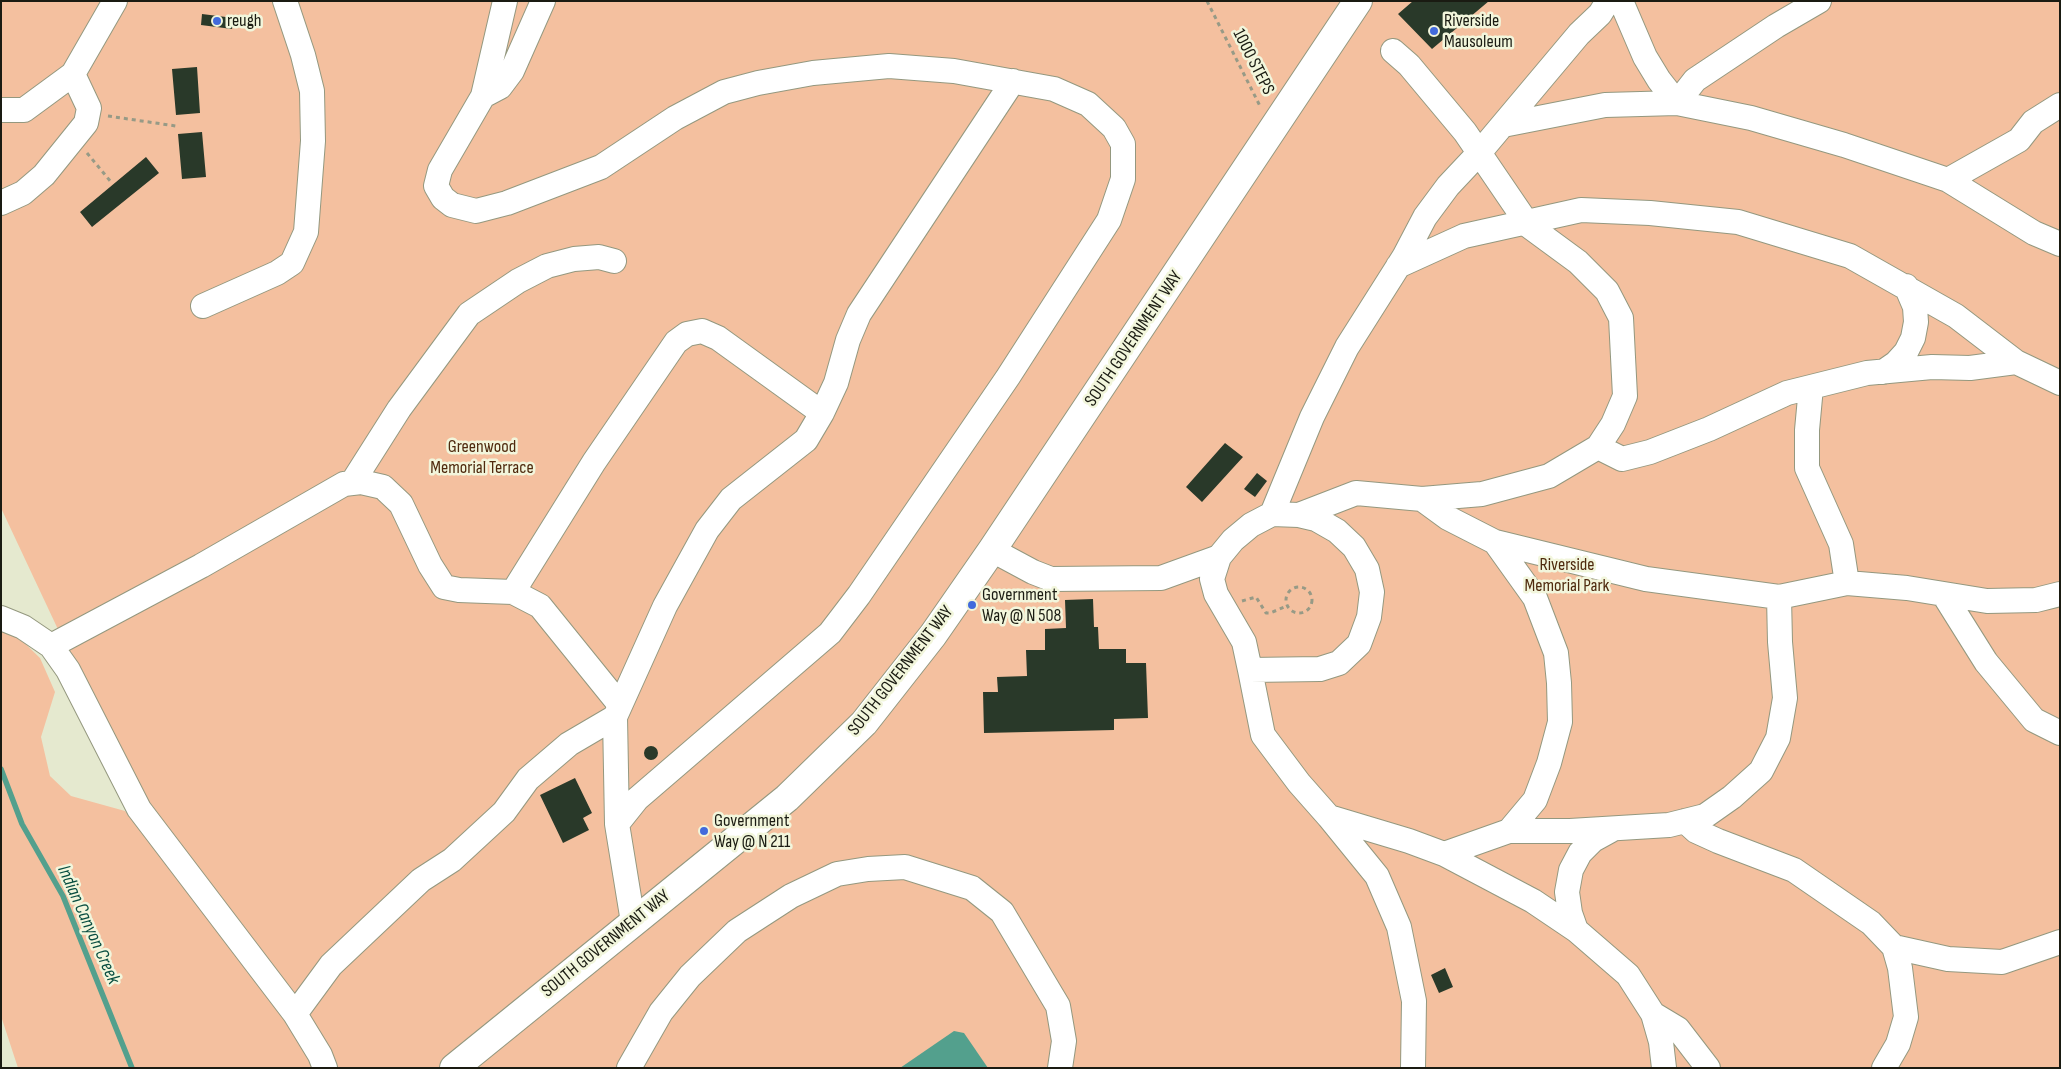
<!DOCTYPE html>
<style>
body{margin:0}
#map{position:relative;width:2061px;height:1069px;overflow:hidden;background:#e5e9cf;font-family:"Sofia Sans Condensed",sans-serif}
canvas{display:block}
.frame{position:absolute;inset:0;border:2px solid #1a1b12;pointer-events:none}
</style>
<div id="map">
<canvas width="2061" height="1069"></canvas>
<div class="frame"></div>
</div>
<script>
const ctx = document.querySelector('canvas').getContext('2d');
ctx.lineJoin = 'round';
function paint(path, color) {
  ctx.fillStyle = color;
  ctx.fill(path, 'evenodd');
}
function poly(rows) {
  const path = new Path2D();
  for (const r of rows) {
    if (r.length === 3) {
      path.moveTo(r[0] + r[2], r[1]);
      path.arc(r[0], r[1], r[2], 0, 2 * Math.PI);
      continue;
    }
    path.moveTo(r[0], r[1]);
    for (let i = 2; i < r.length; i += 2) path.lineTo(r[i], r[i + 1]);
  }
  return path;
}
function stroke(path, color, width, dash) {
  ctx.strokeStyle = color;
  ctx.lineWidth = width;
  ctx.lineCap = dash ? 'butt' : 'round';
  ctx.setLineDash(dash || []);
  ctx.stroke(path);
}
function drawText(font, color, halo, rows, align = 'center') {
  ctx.font = font + ' "Sofia Sans Condensed",sans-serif';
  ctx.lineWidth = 5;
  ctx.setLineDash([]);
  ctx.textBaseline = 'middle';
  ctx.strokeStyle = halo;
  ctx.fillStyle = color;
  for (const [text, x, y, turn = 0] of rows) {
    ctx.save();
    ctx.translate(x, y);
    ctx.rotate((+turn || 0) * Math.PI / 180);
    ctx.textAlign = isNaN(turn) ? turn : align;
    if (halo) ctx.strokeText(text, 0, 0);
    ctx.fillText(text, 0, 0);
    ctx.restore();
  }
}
paint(poly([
 [1,1,2060,1,2060,1068,18,1068,1,1016,1,627,11,630,40,658,55,692,41,737,50,776,71,796,125,811,171,870,1,508]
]), '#f4c09f');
paint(poly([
 [954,1031,964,1033,988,1068,900,1068]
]), '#53a08d');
stroke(poly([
 [1,769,22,824,63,896,132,1068]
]), '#53a08d', 5.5);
paint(poly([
 [1413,1,1489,1,1432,49,1398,14],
 [202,14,234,18,232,29,201,25],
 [197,67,200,113,176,115,172,69],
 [202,132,206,177,182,179,178,134],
 [146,157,159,173,92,227,80,212],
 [1225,443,1243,457,1202,502,1186,487],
 [1257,473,1267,481,1255,497,1244,489],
 [1093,599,1094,627,1098,627,1099,649,1126,649,1126,663,1146,663,1148,718,1114,719,1114,730,984,733,983,692,998,692,997,677,1027,676,1026,650,1045,650,1045,629,1066,628,1065,600],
 [651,753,7],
 [575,778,592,813,583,818,589,830,563,843,540,795],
 [1445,968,1453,987,1439,993,1431,975]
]), '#293929');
const minor = poly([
 [543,1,512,71,500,87,483,96,440,170,436,186,443,198,452,205,476,211,507,203,601,167,675,118,724,92,758,83,813,73,889,66,954,71,1054,89,1088,104,1114,128,1123,144,1123,179,1109,220,1008,377,859,595,830,633,637,799,617,824],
 [1621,1,1645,57,1659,80,1677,103,1695,80,1776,26,1819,1],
 [483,96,505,1],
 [1,110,24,110,73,74,115,1],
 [1503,125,1605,105,1677,103,1751,118,1844,145,1948,180,2034,233,2060,244],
 [1948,180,2019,140,2033,122,2060,105],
 [1,203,23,193,44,175,86,123,89,108,73,74],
 [1398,266,1464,236,1581,210,1650,213,1738,222,1850,256,1956,316,2016,362,2060,383],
 [203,306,277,273,292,263,306,232,313,141,312,91,303,55,285,1],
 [1883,372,1896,363,1906,352,1913,338,1916,322,1915,307,1906,286],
 [1811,387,1807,430,1807,468,1841,544,1847,583],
 [1598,447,1622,459,1650,452,1709,429,1787,393,1867,373,1932,367,1970,368,2016,362],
 [352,483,399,409,469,314,518,281,547,266,574,259,599,257,614,261],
 [1422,499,1448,518,1495,542,1646,579,1779,597],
 [1272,514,1312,417,1347,347,1404,257,1425,217,1448,186,1479,153,1579,34,1600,14,1608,1],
 [1299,515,1316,519,1337,531,1354,547,1367,569,1372,592,1369,617,1359,644,1339,663,1320,669,1250,670,1244,642,1216,594,1212,579,1219,557,1233,540,1251,525,1272,514,1299,515,1356,493,1422,499,1482,494,1549,476,1598,447,1613,424,1625,396,1621,318,1607,291,1578,262,1529,226,1465,132,1409,65,1393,51],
 [1495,542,1535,598,1556,653,1559,683,1560,722,1549,763,1535,800,1509,831],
 [992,550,1033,572,1051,579,1161,578,1219,557],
 [513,592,594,462,676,342,687,334,702,331,718,338,822,413],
 [1944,595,1986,662,2034,720,2060,733],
 [1,618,23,627,51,646,68,670,139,809,295,1014,320,1055,325,1068],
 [51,646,201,566,344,484,361,482,383,487,401,504,430,565,444,587,459,590,513,592,540,606,620,705],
 [1250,670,1263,735,1299,783,1329,817],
 [615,717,665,606,707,530,731,499,806,440,822,413,836,383,848,340,859,314,1013,81],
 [1685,821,1696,831,1718,841,1794,870,1871,923,1894,947,1900,968,1906,1017,1898,1044,1884,1068],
 [1444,854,1509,831,1570,831,1669,825,1705,816,1732,797,1761,771,1778,738,1785,698,1780,642,1779,597,1847,583,1907,588,1987,601,2036,600,2060,594],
 [1576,930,1570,913,1567,892,1571,870,1580,853,1593,840,1613,829],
 [1894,947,1948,959,2002,962,2060,942],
 [295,1014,331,965,421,880,452,860,504,812,528,779,569,744,615,717,617,824,633,922],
 [1653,1014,1678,1029,1708,1068],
 [629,1068,661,1012,690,976,737,931,791,896,837,874,868,869,905,867,972,888,1002,912,1058,1006,1064,1041,1060,1068],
 [1413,1068,1414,1001,1399,927,1377,876,1329,817,1409,841,1444,854,1533,901,1576,930,1628,975,1653,1014,1661,1042,1664,1068]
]);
const major = poly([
 [454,1068,787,798,864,723,933,635,992,550,1358,1]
]);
stroke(minor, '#94987f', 26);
stroke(major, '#94987f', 30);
stroke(poly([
 [1207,1,1261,108],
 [108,116,176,126],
 [87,153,111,182],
 [1299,600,13],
 [1242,601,1256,597,1266,613,1270,613,1287,606]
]), '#979a86', 3, [4, 4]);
stroke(minor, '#fff', 24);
stroke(major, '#fff', 28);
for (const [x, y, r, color] of [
 [217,21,5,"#426adc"],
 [1434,31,5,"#426adc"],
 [972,605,5,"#426adc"],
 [704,831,5,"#426adc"]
]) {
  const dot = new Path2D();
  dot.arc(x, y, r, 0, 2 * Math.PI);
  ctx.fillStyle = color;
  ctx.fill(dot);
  stroke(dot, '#f2f6dc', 2);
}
drawText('18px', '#1a1b12', '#f2f6dc', [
 ["reugh",227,21],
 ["Riverside",1444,21],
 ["Mausoleum",1444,42],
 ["Government",982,595],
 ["Way @ N 508",982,616],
 ["Government",714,821],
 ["Way @ N 211",714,842]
], 'left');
drawText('18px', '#1a1b12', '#f2f6dc', [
 ["1000 STEPS",1253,62,63],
 ["SOUTH GOVERNMENT WAY",1134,339,-56],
 ["SOUTH GOVERNMENT WAY",901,671,-52],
 ["SOUTH GOVERNMENT WAY",606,944,-39]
]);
drawText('18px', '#4f2a0e', '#f2f6dc', [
 ["Greenwood",482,447],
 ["Memorial Terrace",482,468],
 ["Riverside",1567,565],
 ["Memorial Park",1567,586]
]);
drawText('italic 19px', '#094e41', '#f2f6dc', [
 ["Indian Canyon Creek",88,925,66]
]);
</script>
